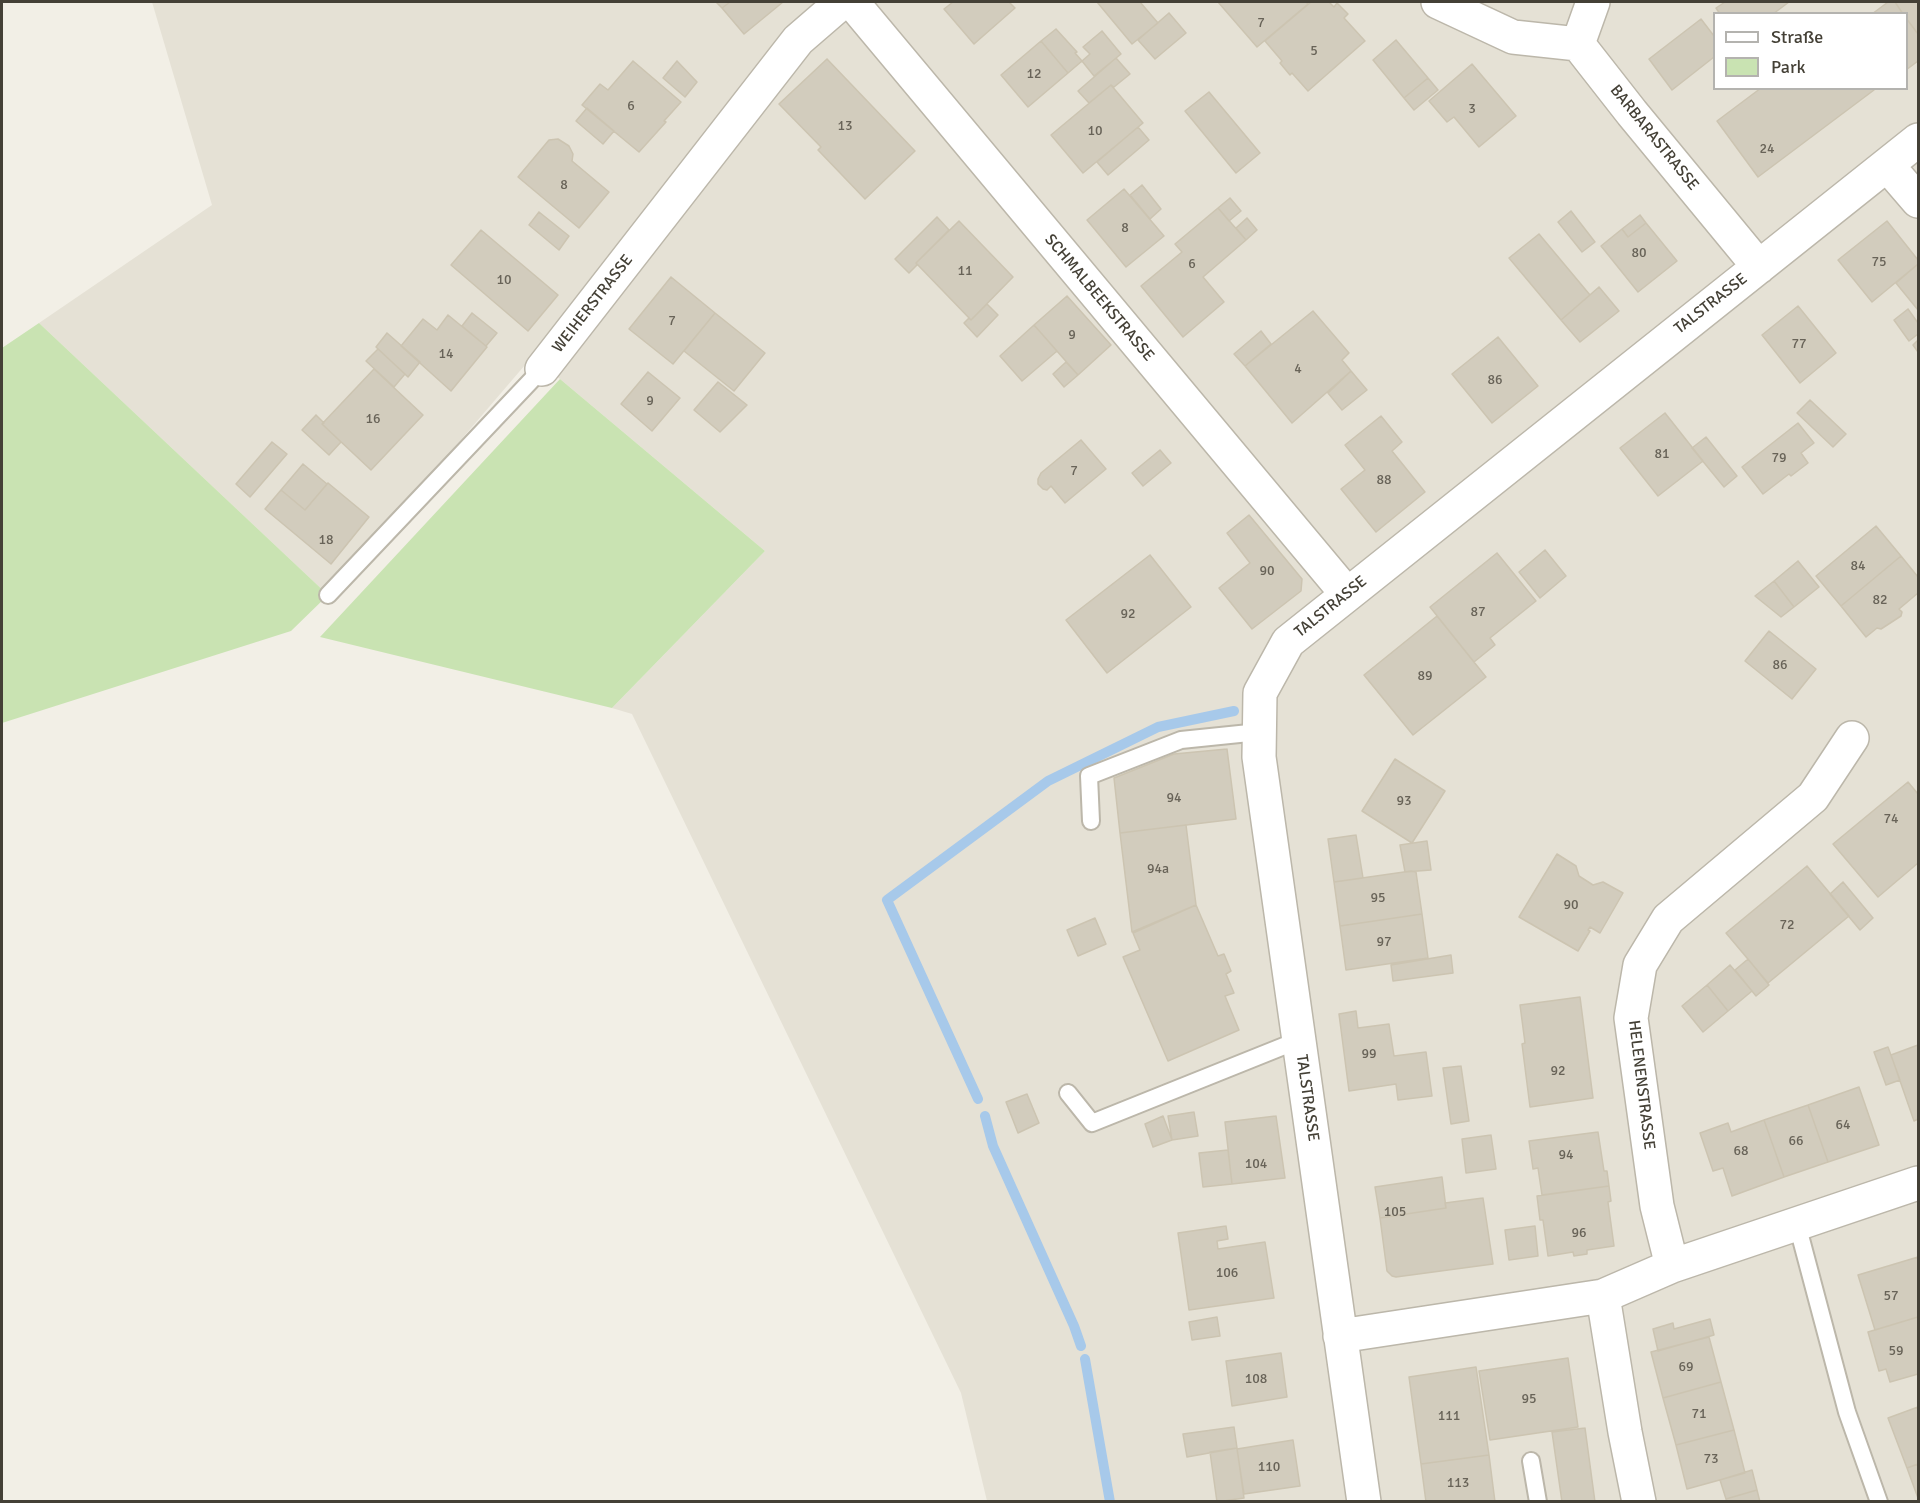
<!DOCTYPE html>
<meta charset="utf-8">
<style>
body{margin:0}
#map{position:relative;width:1920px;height:1503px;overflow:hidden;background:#f2efe6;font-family:Signika,sans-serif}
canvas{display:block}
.frame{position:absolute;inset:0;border:3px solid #444036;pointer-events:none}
.legend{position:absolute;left:1713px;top:12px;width:195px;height:78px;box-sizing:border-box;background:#fff;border:2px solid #b4b3af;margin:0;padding:8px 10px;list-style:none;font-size:18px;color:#444036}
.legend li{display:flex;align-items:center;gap:12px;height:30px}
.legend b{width:30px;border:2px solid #b4b3af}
</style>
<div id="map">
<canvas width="1920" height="1503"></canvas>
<div class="frame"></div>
<ul class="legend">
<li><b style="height:8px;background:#fff"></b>Straße</li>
<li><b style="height:16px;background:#c9e3b2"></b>Park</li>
</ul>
</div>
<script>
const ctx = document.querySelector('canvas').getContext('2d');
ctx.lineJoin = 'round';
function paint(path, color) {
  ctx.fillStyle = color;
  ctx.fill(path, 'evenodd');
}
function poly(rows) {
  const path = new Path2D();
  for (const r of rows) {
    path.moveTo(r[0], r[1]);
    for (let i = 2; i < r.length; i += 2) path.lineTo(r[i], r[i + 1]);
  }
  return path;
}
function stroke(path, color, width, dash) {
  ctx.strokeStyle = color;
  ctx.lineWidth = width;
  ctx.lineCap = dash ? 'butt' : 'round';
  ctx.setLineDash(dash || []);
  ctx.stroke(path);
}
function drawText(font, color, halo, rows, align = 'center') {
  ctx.font = font + ' Signika,sans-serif';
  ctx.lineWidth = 6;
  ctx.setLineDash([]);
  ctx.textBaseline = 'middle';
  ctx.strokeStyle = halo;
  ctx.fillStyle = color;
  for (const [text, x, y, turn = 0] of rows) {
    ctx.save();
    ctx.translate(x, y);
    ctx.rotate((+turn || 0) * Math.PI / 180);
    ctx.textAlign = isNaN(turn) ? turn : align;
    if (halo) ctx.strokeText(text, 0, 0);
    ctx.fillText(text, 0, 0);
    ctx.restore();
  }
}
paint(poly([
 [152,2,1918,2,1918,1501,987,1501,961,1393,632,714,612,708,765,551,560,379,531,358,328,595,39,323,212,205],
 [1714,14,1906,14,1906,88,1714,88]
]), '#e5e1d5');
paint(poly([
 [39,323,328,595,291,631,2,723,2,348],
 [560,379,765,551,612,708,320,637]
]), '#c9e3b2');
stroke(poly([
 [978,1099,887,900,1048,781,1158,727,1234,711],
 [985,1116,993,1146,1074,1326,1081,1346],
 [1085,1359,1110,1502]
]), '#a7c9ea', 10);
const building = poly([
 [716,2,730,2,722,8,716,2],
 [730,2,783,2,744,34,722,8,730,2],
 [953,2,1009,2,1015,8,974,44,944,9,953,2],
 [1097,2,1140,2,1158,23,1132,44,1097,2],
 [1218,2,1306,2,1308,4,1257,47,1218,2],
 [1311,2,1329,2,1334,7,1337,3,1348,14,1344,18,1365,41,1308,91,1292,73,1290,75,1280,63,1282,61,1265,41,1311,2],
 [1725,2,1789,2,1773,14,1720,14,1716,8,1725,2],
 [1888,2,1895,2,1903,14,1872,14,1888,2],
 [1895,2,1918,2,1918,34,1906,18,1906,14,1903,14,1895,2],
 [1169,13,1186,33,1155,59,1138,40,1169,13],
 [1906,18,1918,34,1918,61,1906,70,1906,18],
 [1701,19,1714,36,1714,57,1672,90,1649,59,1701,19],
 [1056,29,1077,52,1075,53,1082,61,1068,73,1041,41,1056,29],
 [1102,31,1121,54,1094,76,1082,61,1090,54,1083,47,1102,31],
 [1396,40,1428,78,1404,98,1373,60,1396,40],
 [1041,41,1068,73,1028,107,1001,75,1041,41],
 [1116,58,1130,74,1114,87,1111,85,1089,103,1078,91,1116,58],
 [827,59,915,151,865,199,818,150,821,147,779,104,827,59],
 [633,61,681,102,664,121,666,122,639,152,582,105,600,84,608,90,633,61],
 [677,61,697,82,685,97,663,78,677,61],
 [1472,64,1516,116,1479,147,1454,117,1447,122,1429,101,1472,64],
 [1428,78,1438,90,1414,110,1404,98,1428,78],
 [1111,85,1143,123,1083,173,1051,135,1111,85],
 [1761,88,1873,88,1874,90,1758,177,1717,121,1761,88],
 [1209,92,1260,153,1236,173,1185,111,1209,92],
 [587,108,614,131,603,144,576,121,587,108],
 [1138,127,1149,140,1108,175,1097,162,1138,127],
 [558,139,569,146,573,154,572,161,609,192,579,228,518,177,549,140,558,139],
 [1142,185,1161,209,1150,219,1130,195,1142,185],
 [1124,189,1164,236,1126,267,1087,220,1124,189],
 [1230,198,1241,211,1229,221,1218,208,1230,198],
 [1218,208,1246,240,1203,277,1224,302,1183,337,1141,286,1182,252,1175,244,1218,208],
 [1571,211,1595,242,1582,252,1558,222,1571,211],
 [539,212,569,236,559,250,529,225,539,212],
 [1640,215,1646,223,1628,237,1622,229,1640,215],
 [937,217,949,230,916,263,917,265,909,273,895,259,937,217],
 [1247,218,1257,230,1246,240,1236,228,1247,218],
 [959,221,1013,277,971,320,916,263,959,221],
 [1887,221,1918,260,1918,264,1872,302,1838,260,1887,221],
 [1646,223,1677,261,1638,292,1601,246,1622,229,1628,237,1646,223],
 [481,230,558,295,528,331,451,265,481,230],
 [1539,234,1590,295,1561,320,1509,258,1539,234],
 [1918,264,1918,310,1896,283,1918,264],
 [671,277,715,313,673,364,629,329,671,277],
 [1599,287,1619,311,1580,342,1561,320,1599,287],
 [1067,296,1111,345,1078,375,1034,325,1067,296],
 [987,304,998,315,977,337,964,323,969,318,971,320,987,304],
 [1798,306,1836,353,1800,383,1762,335,1798,306],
 [1908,309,1918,323,1918,334,1909,341,1894,320,1908,309],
 [1313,311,1349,353,1342,360,1351,371,1292,423,1245,366,1313,311],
 [472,313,497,333,486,346,462,326,472,313],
 [715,313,765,353,734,391,684,351,715,313],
 [448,315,487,347,451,391,401,346,423,319,437,330,448,315],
 [1034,325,1057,351,1022,381,1000,356,1034,325],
 [1261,331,1271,344,1245,366,1234,354,1261,331],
 [387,333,420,362,408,377,376,347,387,333],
 [1498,337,1538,386,1492,423,1452,374,1498,337],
 [1918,340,1918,352,1913,345,1918,340],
 [378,349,405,374,394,387,366,361,378,349],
 [1066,362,1078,375,1064,387,1053,374,1066,362],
 [374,369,423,415,371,470,322,424,374,369],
 [1351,371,1367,390,1342,410,1328,393,1351,371],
 [648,372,680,398,652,431,621,404,648,372],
 [718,382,747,405,720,432,694,410,718,382],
 [1810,400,1846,434,1833,447,1797,413,1810,400],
 [1665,413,1703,461,1658,496,1620,448,1665,413],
 [316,415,324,423,322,424,341,442,329,455,302,430,316,415],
 [1381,416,1402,442,1392,451,1425,492,1376,532,1341,489,1365,470,1345,445,1381,416],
 [1798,423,1814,443,1801,453,1808,463,1791,476,1789,474,1763,494,1742,467,1798,423],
 [1706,437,1737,476,1724,487,1692,448,1706,437],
 [1081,440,1106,469,1065,503,1051,486,1047,490,1043,489,1038,484,1038,479,1041,473,1081,440],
 [272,442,287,454,250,497,236,484,272,442],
 [1160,450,1171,463,1143,486,1132,473,1160,450],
 [303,464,327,484,305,510,281,490,303,464],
 [328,483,369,517,331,564,265,509,281,490,305,510,328,483],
 [1249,515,1302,579,1301,591,1252,629,1219,588,1250,563,1227,533,1249,515],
 [1876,526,1901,556,1841,606,1816,576,1876,526],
 [1545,550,1566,576,1540,598,1519,572,1545,550],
 [1497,553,1536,601,1490,638,1495,645,1474,662,1430,607,1497,553],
 [1150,555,1191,607,1107,673,1066,620,1150,555],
 [1901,556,1918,577,1918,593,1899,609,1902,612,1901,616,1881,629,1877,628,1866,637,1841,606,1901,556],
 [1798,561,1819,587,1794,607,1774,581,1798,561],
 [1774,581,1794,607,1781,617,1755,596,1774,581],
 [1437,616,1486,677,1413,735,1364,675,1437,616],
 [1769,631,1816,669,1792,699,1745,661,1769,631],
 [1227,749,1236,819,1120,833,1114,778,1174,754,1227,749],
 [1395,759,1445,791,1412,843,1362,811,1395,759],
 [1908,782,1918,794,1918,863,1878,897,1833,844,1908,782],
 [1186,825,1196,905,1132,932,1120,833,1186,825],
 [1356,835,1363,878,1334,882,1328,839,1356,835],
 [1427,841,1431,870,1405,872,1400,845,1427,841],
 [1557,854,1576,866,1579,876,1593,885,1603,882,1623,893,1600,933,1590,927,1588,930,1590,931,1578,951,1519,917,1557,854],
 [1807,866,1849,916,1768,983,1726,933,1807,866],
 [1411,871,1416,872,1422,914,1340,926,1334,882,1411,871],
 [1843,882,1873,918,1860,930,1830,894,1843,882],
 [1196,905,1218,956,1224,954,1231,971,1226,974,1234,993,1225,996,1239,1030,1168,1061,1123,957,1140,950,1133,933,1196,905],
 [1422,914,1428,958,1346,970,1340,926,1422,914],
 [1095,918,1106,944,1078,956,1067,930,1095,918],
 [1451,955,1453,973,1393,981,1391,965,1451,955],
 [1748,959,1769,985,1756,996,1735,970,1748,959],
 [1730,965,1752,991,1728,1011,1707,985,1730,965],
 [1707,985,1728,1011,1703,1032,1682,1006,1707,985],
 [1580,997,1593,1098,1530,1107,1522,1044,1525,1043,1520,1005,1580,997],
 [1356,1011,1358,1028,1389,1024,1394,1056,1426,1052,1432,1096,1398,1100,1396,1084,1349,1091,1339,1014,1356,1011],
 [1918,1045,1918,1119,1914,1121,1891,1055,1918,1045],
 [1888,1047,1900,1080,1886,1085,1874,1052,1888,1047],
 [1461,1066,1469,1121,1451,1124,1443,1068,1461,1066],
 [1859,1087,1879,1145,1828,1162,1808,1105,1859,1087],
 [1027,1094,1039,1123,1018,1133,1006,1102,1027,1094],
 [1808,1105,1828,1162,1784,1177,1764,1120,1808,1105],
 [1194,1112,1198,1136,1172,1140,1168,1116,1194,1112],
 [1163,1116,1172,1140,1153,1147,1145,1124,1163,1116],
 [1276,1116,1285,1178,1232,1184,1225,1122,1276,1116],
 [1764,1120,1784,1177,1732,1196,1723,1168,1713,1171,1700,1133,1728,1123,1731,1132,1764,1120],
 [1598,1132,1604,1171,1607,1171,1609,1186,1542,1195,1538,1168,1533,1169,1529,1141,1598,1132],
 [1491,1135,1496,1169,1466,1173,1462,1139,1491,1135],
 [1228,1150,1232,1184,1203,1187,1199,1153,1228,1150],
 [1442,1177,1446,1208,1380,1218,1375,1187,1442,1177],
 [1609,1186,1611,1201,1608,1202,1614,1246,1587,1250,1587,1254,1574,1256,1573,1252,1548,1256,1543,1220,1540,1220,1537,1196,1609,1186],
 [1483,1198,1493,1264,1396,1277,1392,1276,1387,1271,1380,1218,1446,1208,1445,1203,1483,1198],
 [1226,1226,1228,1239,1217,1241,1218,1249,1265,1242,1274,1298,1189,1310,1178,1233,1226,1226],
 [1535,1226,1538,1256,1509,1260,1505,1230,1535,1226],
 [1918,1257,1918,1317,1875,1330,1858,1275,1918,1257],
 [1217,1317,1220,1336,1192,1340,1189,1322,1217,1317],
 [1918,1317,1918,1374,1890,1382,1886,1369,1879,1371,1868,1332,1918,1317],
 [1710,1319,1714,1335,1658,1351,1653,1329,1673,1323,1674,1329,1710,1319],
 [1709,1337,1721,1382,1663,1398,1651,1352,1709,1337],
 [1281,1353,1287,1397,1232,1406,1226,1361,1281,1353],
 [1568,1358,1578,1427,1490,1440,1479,1371,1568,1358],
 [1476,1367,1489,1455,1421,1464,1409,1377,1476,1367],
 [1721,1382,1734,1430,1676,1445,1663,1398,1721,1382],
 [1918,1407,1918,1464,1907,1468,1888,1418,1918,1407],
 [1234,1427,1237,1448,1187,1457,1183,1434,1234,1427],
 [1585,1428,1595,1502,1562,1502,1552,1432,1585,1428],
 [1734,1430,1745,1473,1687,1489,1676,1445,1734,1430],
 [1293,1440,1300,1486,1244,1494,1237,1449,1293,1440],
 [1237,1448,1244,1498,1217,1502,1210,1452,1237,1448],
 [1489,1455,1495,1502,1426,1502,1421,1464,1489,1455],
 [1918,1464,1918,1498,1907,1468,1918,1464],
 [1752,1470,1757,1490,1726,1499,1720,1480,1752,1470],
 [1757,1490,1760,1502,1727,1502,1726,1499,1757,1490]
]);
paint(building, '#d2ccbd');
stroke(building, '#ccc4b1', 1.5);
const service = poly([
 [328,595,542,369],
 [1091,821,1089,776,1181,740,1259,732],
 [1068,1093,1092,1123,1299,1040],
 [1797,1224,1847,1412,1879,1502],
 [1531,1461,1538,1502]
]);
const minor = poly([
 [852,2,1347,594],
 [1438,2,1513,37,1578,44],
 [1578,44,1632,113,1759,267],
 [1578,44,1593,2],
 [1887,165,1918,201],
 [542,369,798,40,842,2],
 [1672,1266,1657,1206,1631,1018,1640,965,1668,919,1813,797,1852,738],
 [1603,1296,1625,1432,1639,1502],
 [1340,1336,1603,1296,1672,1266,1918,1183],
 [1364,1502,1259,757,1260,693,1288,642,1918,140]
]);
stroke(service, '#bcb7aa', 20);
stroke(minor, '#bcb7aa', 36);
stroke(service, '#fff', 16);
stroke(minor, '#fff', 33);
drawText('14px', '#686358', null, [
 ["7",1261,23],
 ["5",1314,51],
 ["12",1034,74],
 ["6",631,106],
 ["3",1472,109],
 ["13",845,126],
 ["10",1095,131],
 ["24",1767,149],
 ["8",564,185],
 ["8",1125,228],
 ["80",1639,253],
 ["75",1879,262],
 ["6",1192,264],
 ["11",965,271],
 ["10",504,280],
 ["7",672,321],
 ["9",1072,335],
 ["77",1799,344],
 ["14",446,354],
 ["4",1298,369],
 ["86",1495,380],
 ["9",650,401],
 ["16",373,419],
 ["81",1662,454],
 ["79",1779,458],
 ["7",1074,471],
 ["88",1384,480],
 ["18",326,540],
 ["84",1858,566],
 ["90",1267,571],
 ["82",1880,600],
 ["87",1478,612],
 ["92",1128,614],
 ["86",1780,665],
 ["89",1425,676],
 ["94",1174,798],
 ["93",1404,801],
 ["74",1891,819],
 ["94a",1158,869],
 ["95",1378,898],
 ["90",1571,905],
 ["72",1787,925],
 ["97",1384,942],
 ["99",1369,1054],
 ["92",1558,1071],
 ["64",1843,1125],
 ["66",1796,1141],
 ["68",1741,1151],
 ["94",1566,1155],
 ["104",1256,1164],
 ["105",1395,1212],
 ["96",1579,1233],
 ["106",1227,1273],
 ["57",1891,1296],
 ["59",1896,1351],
 ["69",1686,1367],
 ["108",1256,1379],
 ["95",1529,1399],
 ["71",1699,1414],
 ["111",1449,1416],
 ["73",1711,1459],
 ["110",1269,1467],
 ["113",1458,1483]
]);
drawText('16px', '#444036', '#fff', [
 ["BARBARASTRASSE",1654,138,51],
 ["SCHMALBEEKSTRASSE",1099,298,50],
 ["WEIHERSTRASSE",593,304,-52],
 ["TALSTRASSE",1711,304,-38],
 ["TALSTRASSE",1331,607,-39],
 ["HELENENSTRASSE",1641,1085,83],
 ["TALSTRASSE",1307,1098,82]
]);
</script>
